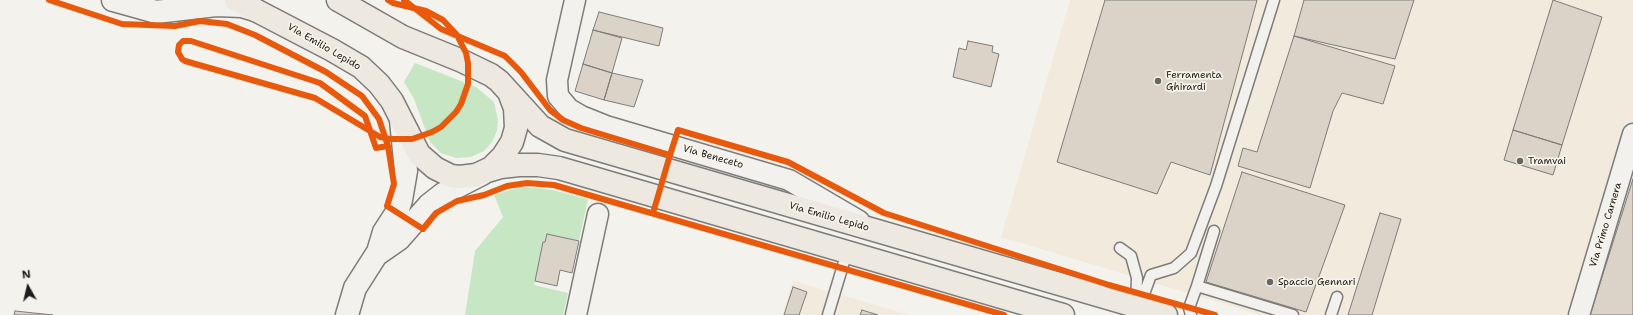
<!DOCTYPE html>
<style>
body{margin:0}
#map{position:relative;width:1633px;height:315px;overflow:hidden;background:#f4f2ec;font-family:"Shantell Sans",sans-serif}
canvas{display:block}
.north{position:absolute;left:8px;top:267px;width:40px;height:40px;-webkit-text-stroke:3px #f7f3e8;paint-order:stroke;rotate:352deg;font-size:11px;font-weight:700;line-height:16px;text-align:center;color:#1c1c1c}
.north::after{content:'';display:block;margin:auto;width:14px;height:18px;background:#1c1c1c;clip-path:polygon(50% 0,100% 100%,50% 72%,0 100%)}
</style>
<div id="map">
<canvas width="1633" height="315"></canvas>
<div class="north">N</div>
</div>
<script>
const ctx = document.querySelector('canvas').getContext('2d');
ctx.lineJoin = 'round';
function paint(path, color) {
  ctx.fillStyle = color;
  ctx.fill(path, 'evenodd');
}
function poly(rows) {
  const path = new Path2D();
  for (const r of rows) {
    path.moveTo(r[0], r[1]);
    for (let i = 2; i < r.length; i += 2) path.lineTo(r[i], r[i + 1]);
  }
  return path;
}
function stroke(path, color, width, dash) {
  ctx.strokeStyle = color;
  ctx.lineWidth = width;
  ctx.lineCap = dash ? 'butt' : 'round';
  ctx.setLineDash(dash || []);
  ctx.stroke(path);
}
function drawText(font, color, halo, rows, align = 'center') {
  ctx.font = font + ' "Shantell Sans",sans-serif';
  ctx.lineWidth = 3.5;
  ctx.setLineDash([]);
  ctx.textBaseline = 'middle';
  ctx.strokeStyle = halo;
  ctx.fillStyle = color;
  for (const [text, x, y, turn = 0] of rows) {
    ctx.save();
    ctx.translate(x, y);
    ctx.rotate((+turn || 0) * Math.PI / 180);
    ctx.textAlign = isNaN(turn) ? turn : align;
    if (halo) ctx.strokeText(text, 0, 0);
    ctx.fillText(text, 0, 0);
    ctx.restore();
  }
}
paint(poly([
 [1070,0,1633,0,1633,315,1261,315,1001,237],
 [793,281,910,315,782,315]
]), '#f2eadc');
paint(poly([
 [415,63,476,87,494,102,498,120,497,131,492,142,484,151,471,157,456,158,441,153,430,142,414,99,404,82],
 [526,187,552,190,588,199,579,241,547,234,545,242,543,242,535,281,534,285,568,293,563,315,465,315,475,251,503,217,494,195,510,190]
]), '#c6e6c4');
const building = poly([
 [1105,0,1257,0,1210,175,1171,162,1157,194,1057,162,1105,0],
 [1304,0,1414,0,1395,59,1294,36,1304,0],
 [1553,0,1602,17,1562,145,1513,130,1553,0],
 [599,12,663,28,659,46,593,30,599,12],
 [593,30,622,38,612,73,583,64,593,30],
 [1294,36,1395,66,1383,104,1342,93,1333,111,1310,188,1238,166,1243,148,1257,152,1294,36],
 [968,41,993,46,992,52,999,54,991,87,953,77,959,48,966,50,968,41],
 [583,64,612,73,604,100,575,91,583,64],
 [612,73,643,80,634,107,604,100,612,73],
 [1513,130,1562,145,1553,175,1504,160,1513,130],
 [1242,172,1345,205,1306,312,1206,282,1242,172],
 [1633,179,1633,315,1590,315,1633,179],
 [1380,213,1401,219,1372,315,1348,315,1380,213],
 [547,234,579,241,572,273,560,270,557,286,535,281,543,242,545,242,547,234],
 [793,287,807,292,799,315,784,315,793,287],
 [862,310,878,315,860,315,862,310],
 [15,311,53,315,14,315,15,311]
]);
paint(building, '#dbd3c8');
stroke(building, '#7d7c7a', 1);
const lane = poly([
 [1120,248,1131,256,1137,278,1136,304],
 [1197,286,1214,231],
 [1136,306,1144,294,1151,275,1174,268,1191,253,1216,186,1274,0],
 [828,315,847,252],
 [1191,315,1189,308,1197,286,1293,315],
 [1331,315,1337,297]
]);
const street = poly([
 [575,0,557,80,558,96,569,109,581,116,606,126,789,180,859,221],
 [576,315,598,214],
 [1579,315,1633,134]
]);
const secondary = poly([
 [113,0,156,12,216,5,242,6,255,10],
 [376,255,399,239,429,205,443,194,482,174],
 [347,315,355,288,378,252,384,232,397,212,401,200,406,171,401,120]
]);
const primary = poly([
 [236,0,332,50,361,67,379,84,392,101,419,154,435,168,451,176,460,177,476,175,491,168,503,156,512,142,516,128,515,108,510,95],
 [338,0,403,37,462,61,491,75,499,81,540,126,565,140,1166,315],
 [484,172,501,167,519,165,538,165,559,168,1063,315]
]);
stroke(lane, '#7d7c7a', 13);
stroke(street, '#7d7c7a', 23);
stroke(secondary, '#7d7c7a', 25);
stroke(primary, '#7d7c7a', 25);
stroke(lane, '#f2f1ed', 10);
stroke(street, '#f2f1ed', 20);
stroke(secondary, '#f2f1ed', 22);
stroke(primary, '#ede8e0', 22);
stroke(poly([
 [49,0,122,24,175,26,200,21,227,24,255,35,326,72,362,96,379,119,388,146,394,184,387,206,423,229,436,213,457,201,484,195,507,186,527,183,554,185,1004,315],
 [404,0,441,29,505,56,521,72,550,110,563,120,581,128,670,155,678,130,788,162,884,213,1109,285,1215,315],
 [388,146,376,148,365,116,320,83,191,41,183,41,179,45,178,52,182,59,185,61,315,98,380,137,391,139,412,139,432,132,441,127,456,112,461,104,468,84,468,63,466,53,457,35,443,20,426,11,393,3,388,0],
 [653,213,670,155]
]), '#e8590c', 6);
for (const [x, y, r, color] of [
 [1158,81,4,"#686765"],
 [1520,161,4,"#686765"],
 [1270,282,4,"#686765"]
]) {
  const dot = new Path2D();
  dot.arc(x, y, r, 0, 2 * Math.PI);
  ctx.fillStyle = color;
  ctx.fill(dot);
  stroke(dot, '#f7f3e8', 1.5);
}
drawText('10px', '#1c1c1c', '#f7f3e8', [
 ["Via Emilio Lepido",324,47,30],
 ["Via Beneceto",713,157,16],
 ["Via Emilio Lepido",829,217,16],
 ["Via Primo Carnera",1606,225,-73]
]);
drawText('10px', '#1c1c1c', '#f7f3e8', [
 ["Ferramenta",1166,75],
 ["Ghirardi",1166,87],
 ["Tramvai",1528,161],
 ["Spaccio Gennari",1278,282]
], 'left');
</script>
